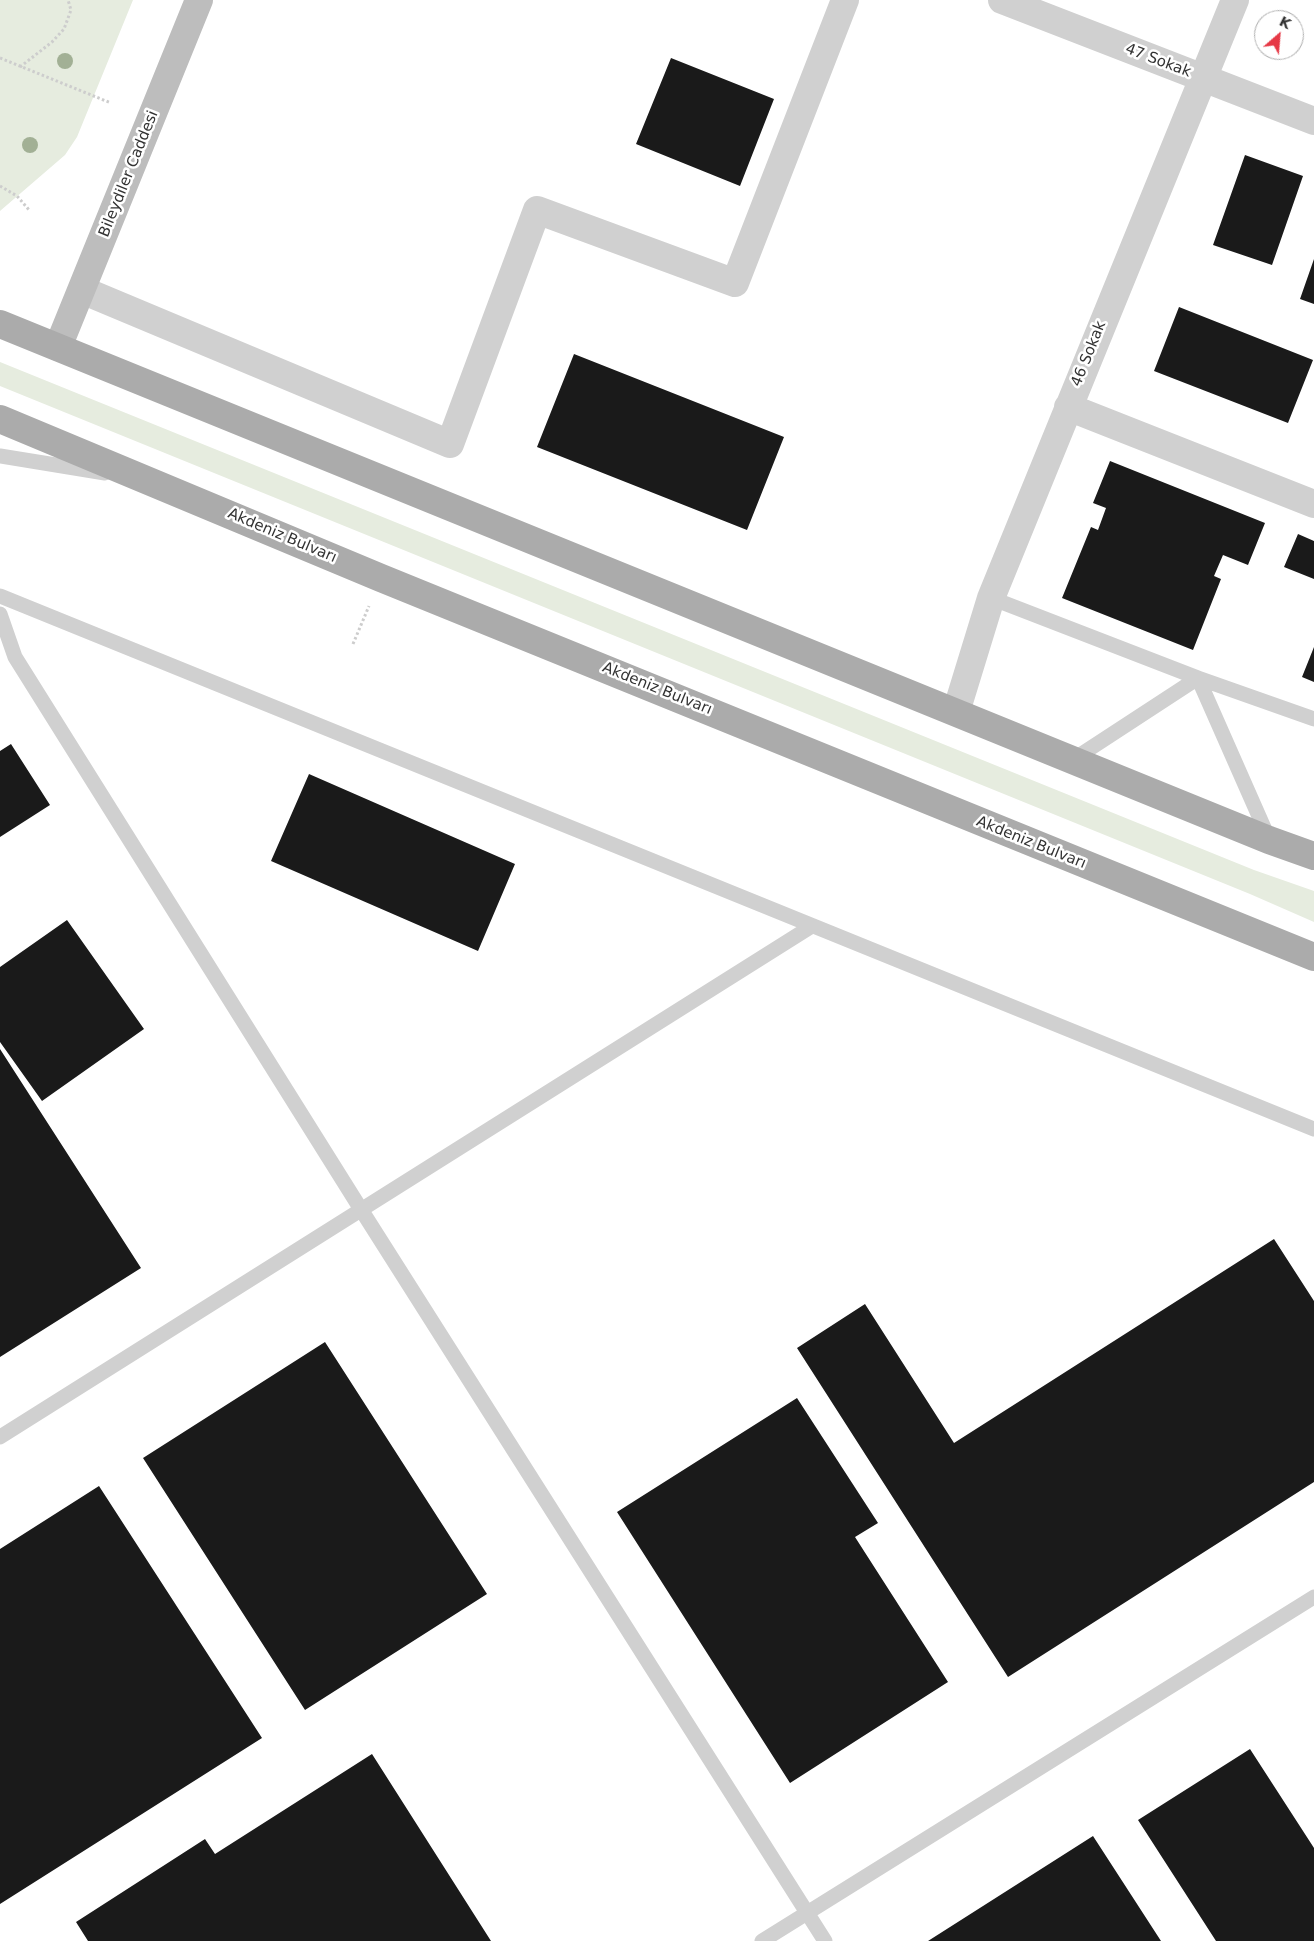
<!DOCTYPE html>
<meta charset="utf-8">
<style>
body{margin:0}
#map{position:relative;width:1314px;height:1941px;overflow:hidden;background:#fff;font-family:"DejaVu Sans",sans-serif}
canvas{display:block}
.north{position:absolute;left:1254px;top:10px;width:50px;height:50px;box-sizing:border-box;background:#fff;border:1px solid #adadad;border-radius:50%;rotate:27deg;font-size:14px;font-weight:700;line-height:20px;text-align:center;color:#333}
.north::after{content:'';display:block;margin:auto;width:18px;height:22px;background:#e63946;clip-path:polygon(50% 0,100% 100%,50% 72%,0 100%)}
</style>
<div id="map">
<canvas width="1314" height="1941"></canvas>
<div class="north">K</div>
</div>
<script>
const ctx = document.querySelector('canvas').getContext('2d');
ctx.lineJoin = 'round';
function paint(path, color) {
  ctx.fillStyle = color;
  ctx.fill(path, 'evenodd');
}
function poly(rows) {
  const path = new Path2D();
  for (const r of rows) {
    path.moveTo(r[0], r[1]);
    for (let i = 2; i < r.length; i += 2) path.lineTo(r[i], r[i + 1]);
  }
  return path;
}
function stroke(path, color, width, dash) {
  ctx.strokeStyle = color;
  ctx.lineWidth = width;
  ctx.lineCap = dash ? 'butt' : 'round';
  ctx.setLineDash(dash || []);
  ctx.stroke(path);
}
function drawText(font, color, halo, rows, align = 'center') {
  ctx.font = font + ' "DejaVu Sans",sans-serif';
  ctx.lineWidth = 5;
  ctx.setLineDash([]);
  ctx.textBaseline = 'middle';
  ctx.strokeStyle = halo;
  ctx.fillStyle = color;
  for (const [text, x, y, turn = 0] of rows) {
    ctx.save();
    ctx.translate(x, y);
    ctx.rotate((+turn || 0) * Math.PI / 180);
    ctx.textAlign = isNaN(turn) ? turn : align;
    if (halo) ctx.strokeText(text, 0, 0);
    ctx.fillText(text, 0, 0);
    ctx.restore();
  }
}
paint(poly([
 [0,0,133,0,77,137,65,155,0,211],
 [0,362,1254,870,1314,891,1314,922,1250,894,0,386]
]), '#e6ecdf');
paint(poly([
 [671,58,774,99,740,186,636,144],
 [1245,155,1303,176,1272,265,1213,245],
 [1314,259,1314,304,1300,299],
 [1179,307,1313,360,1288,423,1154,371],
 [574,354,784,437,747,530,537,447],
 [1110,461,1265,523,1248,565,1223,555,1214,576,1221,579,1193,650,1062,598,1091,527,1098,530,1106,508,1093,503],
 [1298,534,1314,541,1314,579,1284,567],
 [1314,647,1314,682,1302,677],
 [11,744,50,805,0,837,0,751],
 [309,774,515,864,478,951,271,861],
 [67,920,144,1029,42,1101,0,1042,0,967],
 [0,1049,141,1268,0,1357],
 [1274,1239,1314,1301,1314,1482,1008,1677,797,1348,865,1304,954,1443],
 [325,1342,487,1594,305,1710,143,1458],
 [797,1398,878,1523,855,1537,948,1682,790,1783,617,1512],
 [99,1486,262,1738,0,1904,0,1549],
 [1250,1749,1314,1848,1314,1941,1216,1941,1138,1820],
 [372,1754,491,1941,88,1941,76,1922,205,1839,215,1854],
 [1093,1836,1161,1941,928,1941]
]), '#1a1a1a');
stroke(poly([
 [0,58,111,103],
 [20,67,52,42,64,29,71,10,68,0],
 [0,186,17,196,30,211],
 [353,644,369,606]
]), '#cdcdcd', 3, [2.5, 2.5]);
stroke(poly([
 [0,456,105,473],
 [0,596,1314,1129],
 [991,598,1198,678,1269,839],
 [0,614,15,657,362,1211,825,1941],
 [1074,759,1198,678,1314,719],
 [0,1437,812,926],
 [762,1941,1314,1597]
]), '#d0d0d0', 15);
stroke(poly([
 [1002,0,1314,121],
 [82,290,450,444,537,210,735,283,845,0],
 [1068,407,1314,504],
 [956,712,991,598,1235,0]
]), '#d0d0d0', 28);
stroke(poly([
 [58,347,199,0]
]), '#bdbdbd', 28);
stroke(poly([
 [0,324,1269,840,1314,856],
 [0,419,381,578,1314,957]
]), '#ababab', 28);
ctx.fillStyle = '#a2b095';
for (const [x, y] of [
 [65,61],
 [30,145]
]) {
  ctx.beginPath();
  ctx.arc(x, y, 8, 0, 2 * Math.PI);
  ctx.fill();
}
drawText('15px', '#333', '#fff', [
 ["47 Sokak",1158,61,21],
 ["Bileydiler Caddesi",129,174,-68],
 ["46 Sokak",1089,354,-68],
 ["Akdeniz Bulvarı",282,536,23],
 ["Akdeniz Bulvarı",657,689,22],
 ["Akdeniz Bulvarı",1031,843,22]
]);
</script>
